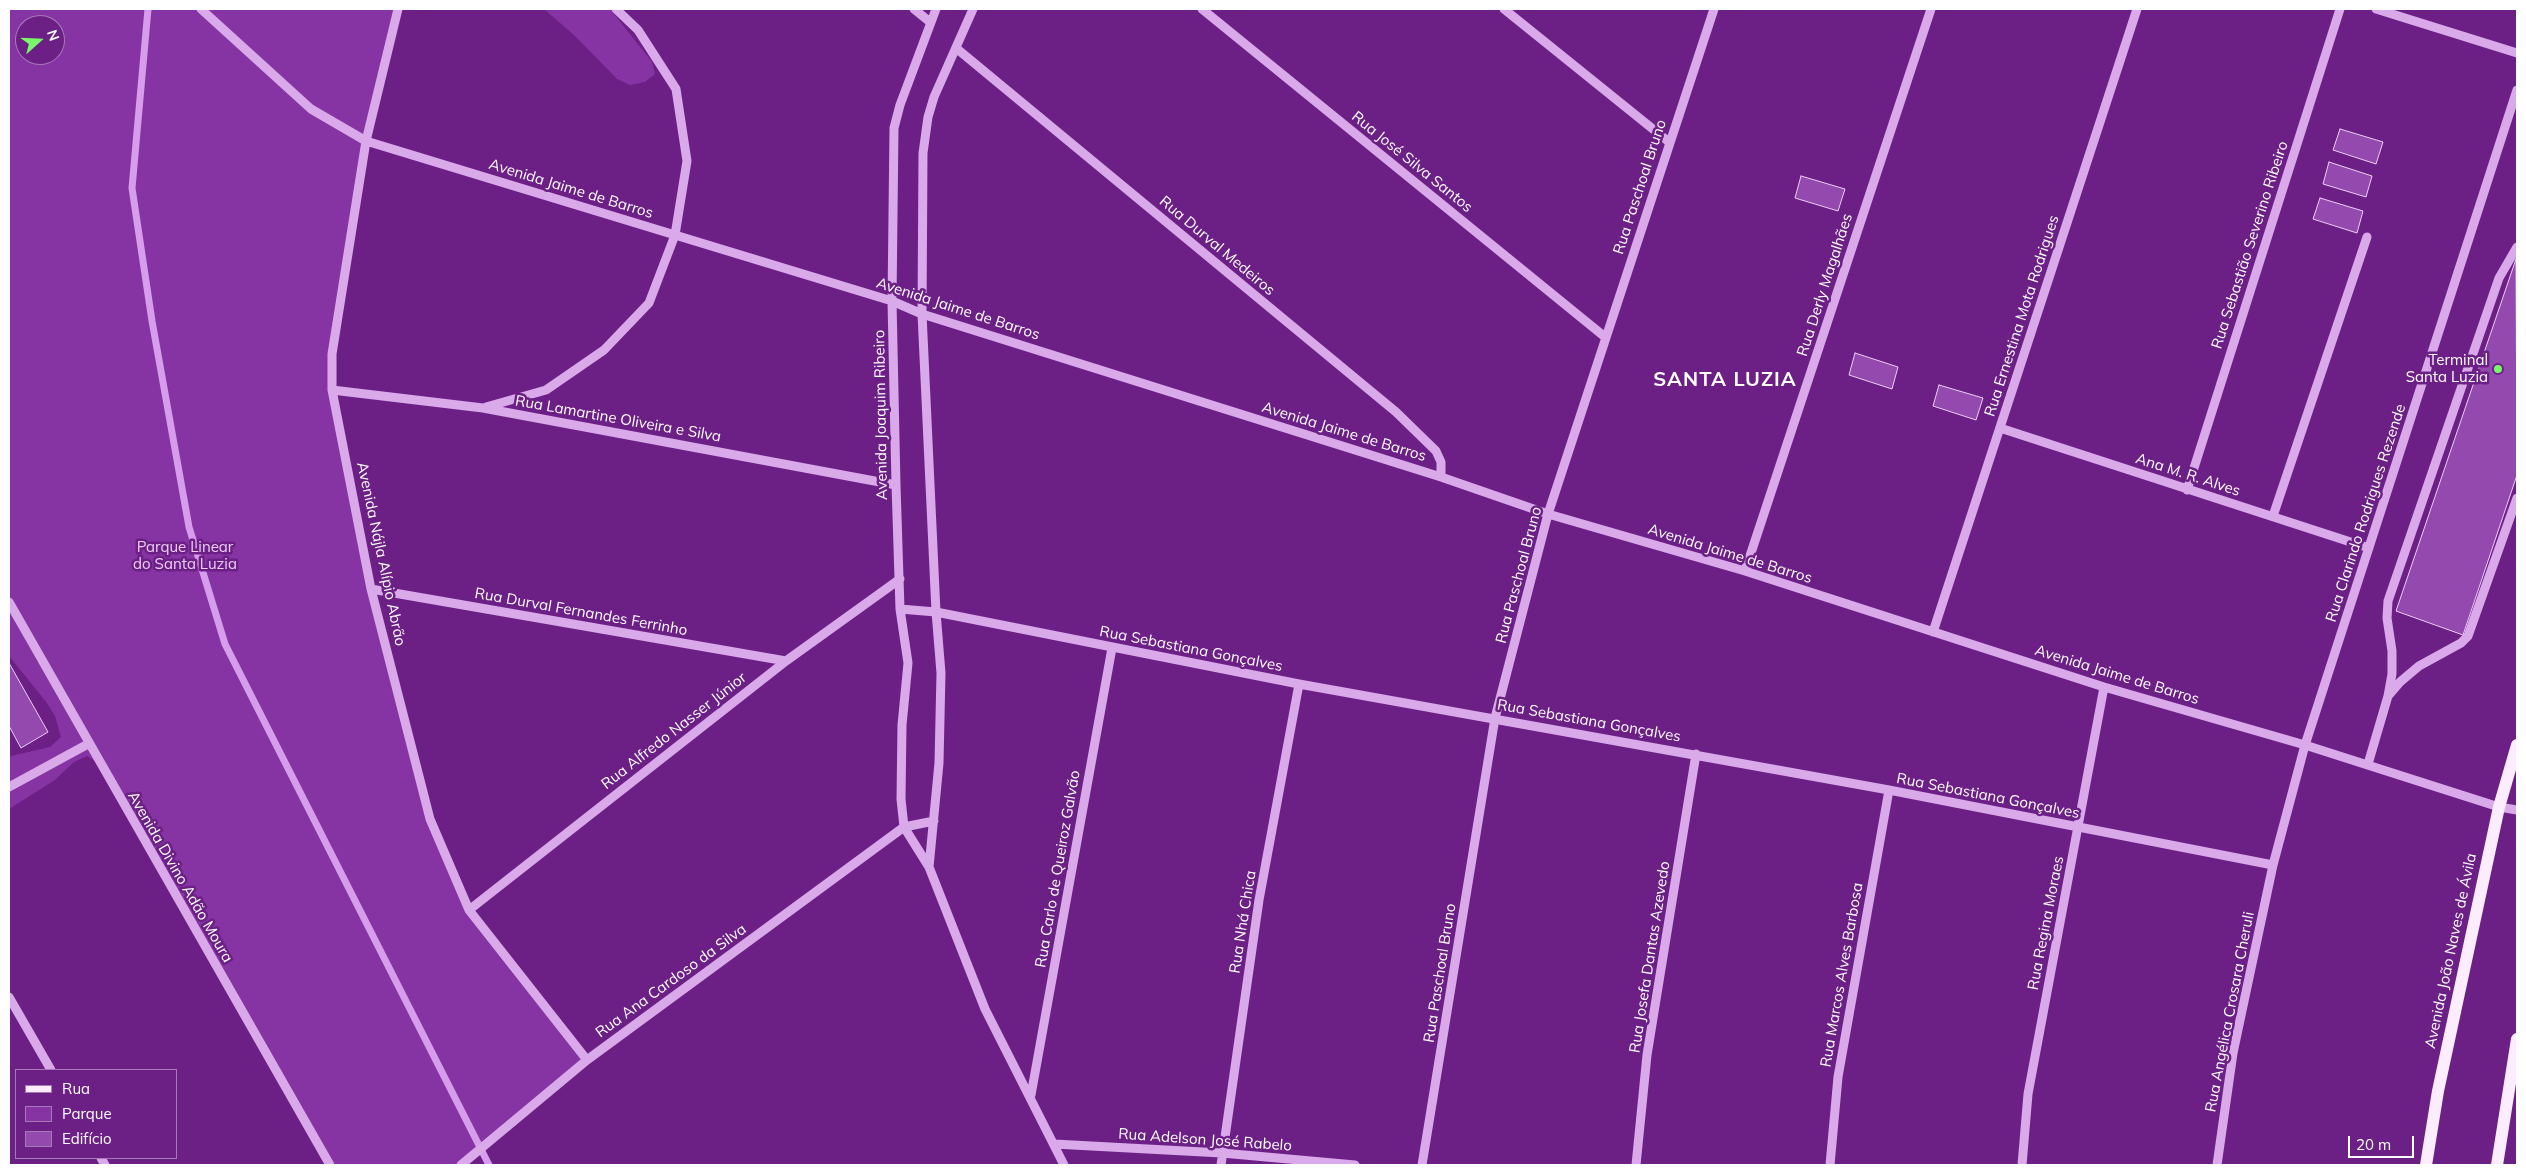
<!DOCTYPE html>
<meta charset="utf-8">
<style>
body{margin:0}
#map{position:relative;width:2526px;height:1174px;overflow:hidden;background:#6c2086;font-family:Mulish,sans-serif}
canvas{display:block}
.frame{position:absolute;inset:0;border:10px solid #fff;pointer-events:none}
.legend{position:absolute;left:15px;top:1069px;width:162px;height:90px;box-sizing:border-box;background:#6c2086;border:1px solid #a779b6;margin:0;padding:6px 9px;list-style:none;font-size:15px;color:#fff}
.legend li{display:flex;align-items:center;gap:10px;height:25px}
.legend b{width:25px;border:1px solid #a779b6}
.north{position:absolute;left:15px;top:15px;width:50px;height:50px;box-sizing:border-box;background:#6c2086;border:1px solid #a779b6;border-radius:50%;rotate:70deg;font-size:14px;font-weight:700;line-height:20px;text-align:center;color:#fff}
.north::after{content:'';display:block;margin:auto;width:18px;height:22px;background:#78f76a;clip-path:polygon(50% 0,100% 100%,50% 72%,0 100%)}
.scale{position:absolute;left:2348px;top:1136px;width:66px;height:22px;box-sizing:border-box;border:2px solid #fff;border-top:0;padding-left:6px;font-size:15px;line-height:18px;white-space:nowrap;color:#fff;-webkit-text-stroke:4px #6c2086;paint-order:stroke}
</style>
<div id="map">
<canvas width="2526" height="1174"></canvas>
<div class="frame"></div>
<ul class="legend">
<li><b style="height:6px;background:#fbedfe"></b>Rua</li>
<li><b style="height:14px;background:#8634a3"></b>Parque</li>
<li><b style="height:14px;background:#9449ae"></b>Edifício</li>
</ul>
<div class="north">N</div>
<div class="scale">20 m</div>
</div>
<script>
const ctx = document.querySelector('canvas').getContext('2d');
ctx.lineJoin = 'round';
function paint(path, color) {
  ctx.fillStyle = color;
  ctx.fill(path, 'evenodd');
}
function poly(rows) {
  const path = new Path2D();
  for (const r of rows) {
    path.moveTo(r[0], r[1]);
    for (let i = 2; i < r.length; i += 2) path.lineTo(r[i], r[i + 1]);
  }
  return path;
}
function stroke(path, color, width, dash) {
  ctx.strokeStyle = color;
  ctx.lineWidth = width;
  ctx.lineCap = dash ? 'butt' : 'round';
  ctx.setLineDash(dash || []);
  ctx.stroke(path);
}
function drawText(font, color, halo, rows, align = 'center') {
  ctx.font = font + ' Mulish,sans-serif';
  ctx.lineWidth = 5;
  ctx.setLineDash([]);
  ctx.textBaseline = 'middle';
  ctx.strokeStyle = halo;
  ctx.fillStyle = color;
  for (const [text, x, y, turn = 0] of rows) {
    ctx.save();
    ctx.translate(x, y);
    ctx.rotate((+turn || 0) * Math.PI / 180);
    ctx.textAlign = isNaN(turn) ? turn : align;
    if (halo) ctx.strokeText(text, 0, 0);
    ctx.fillText(text, 0, 0);
    ctx.restore();
  }
}
paint(poly([
 [9,9,398,9,366,141,332,354,332,390,371,589,430,819,469,910,587,1060,457,1165,330,1165,100,764,87,756,74,762,55,780,9,809,9,759,11,756,50,747,61,737,55,716,47,703,9,656,9,610,37,661,44,666,9,602],
 [25,25,55,25,55,55,25,55],
 [544,9,610,9,652,62,655,74,645,82,630,85,617,79,575,36]
]), '#8634a3');
stroke(poly([
 [148,9,132,188,152,321,189,527,225,644,489,1165]
]), '#d59deb', 7);
const building = poly([
 [2340,129,2383,142,2376,164,2333,150,2340,129],
 [2329,162,2372,176,2366,197,2323,184,2329,162],
 [1801,176,1845,189,1838,211,1795,198,1801,176],
 [2320,198,2363,211,2357,233,2313,219,2320,198],
 [2516,259,2517,475,2463,635,2396,611,2516,259],
 [1855,353,1898,367,1892,389,1849,375,1855,353],
 [1939,385,1983,398,1976,420,1933,406,1939,385],
 [9,663,48,732,21,748,9,726,9,663]
]);
paint(building, '#9449ae');
stroke(building, '#eccef7', 1);
stroke(poly([
 [201,9,311,109,366,141,892,301,922,314,1441,477,1548,514,1745,571,2104,687,2305,745,2499,807,2517,810],
 [398,9,366,141,332,354,332,390,371,589,430,819,469,910,587,1060],
 [914,9,930,22],
 [936,9,900,105,894,128,892,301,896,485,900,609,908,663,902,725,901,799,904,827,929,867,985,1009,1064,1165],
 [1202,9,1605,337],
 [1504,9,1669,142],
 [2376,9,2517,53],
 [956,48,1396,412,1436,451,1441,462,1441,477],
 [332,390,483,408,896,485],
 [486,407,546,390,604,350,649,303,675,235,687,161,676,89,638,30,616,9],
 [2000,428,2369,548],
 [2187,490,2340,9],
 [2273,516,2367,237],
 [1745,571,1931,9],
 [371,589,786,661],
 [9,602,330,1165],
 [900,609,936,612,1299,684,1889,790,2273,865],
 [1933,632,2137,9],
 [2388,696,2400,682,2419,666,2461,643,2468,636,2517,498],
 [2368,764,2388,696,2392,674,2392,651,2387,618,2388,601,2499,278,2517,247],
 [9,787,88,744],
 [929,867,939,763,941,673,936,612,922,314,923,153,928,117,934,97,973,9],
 [469,910,786,661,900,579],
 [9,997,51,1070],
 [1031,1095,1112,648],
 [1054,1144,1222,1153,1355,1165],
 [101,1158,105,1165],
 [461,1165,587,1060,904,827,934,821],
 [1221,1165,1259,900,1299,684],
 [1422,1165,1495,718,1548,514,1714,9],
 [1636,1165,1647,1055,1696,754],
 [1830,1165,1838,1077,1889,790],
 [2022,1165,2028,1094,2104,687],
 [2217,1165,2233,1053,2273,865,2305,745,2517,90]
]), '#d9a9ea', 9);
stroke(poly([
 [2426,1165,2438,1091,2499,807,2517,745],
 [2497,1165,2517,1039]
]), '#fbedfe', 12);
for (const [x, y, r, color] of [
 [2498,369,5,"#78f76a"]
]) {
  const dot = new Path2D();
  dot.arc(x, y, r, 0, 2 * Math.PI);
  ctx.fillStyle = color;
  ctx.fill(dot);
  stroke(dot, '#6c2086', 2);
}
drawText('15px', '#fff', '#6c2086', [
 ["Rua José Silva Santos",1412,162,39],
 ["Rua Paschoal Bruno",1640,187,-72],
 ["Avenida Jaime de Barros",571,189,17],
 ["Rua Sebastião Severino Ribeiro",2250,245,-72],
 ["Rua Durval Medeiros",1217,246,40],
 ["Rua Derly Magalhães",1825,285,-72],
 ["Avenida Jaime de Barros",958,309,18],
 ["Rua Ernestina Mota Rodrigues",2022,316,-72],
 ["Avenida Joaquim Ribeiro",881,415,-91],
 ["Rua Lamartine Oliveira e Silva",618,419,10],
 ["Avenida Jaime de Barros",1344,432,17],
 ["Ana M. R. Alves",2188,475,18],
 ["Rua Clarindo Rodrigues Rezende",2366,513,-72],
 ["Avenida Nájla Alípio Abrão",381,554,78],
 ["Avenida Jaime de Barros",1730,554,17],
 ["Rua Paschoal Bruno",1519,575,-75],
 ["Rua Durval Fernandes Ferrinho",581,612,10],
 ["Rua Sebastiana Gonçalves",1191,649,11],
 ["Avenida Jaime de Barros",2117,675,17],
 ["Rua Sebastiana Gonçalves",1589,721,10],
 ["Rua Alfredo Nasser Júnior",674,731,-38],
 ["Rua Sebastiana Gonçalves",1988,796,11],
 ["Rua Carlo de Queiroz Galvão",1058,869,-80],
 ["Avenida Divino Adão Moura",180,877,60],
 ["Rua Nhá Chica",1243,922,-81],
 ["Rua Regina Moraes",2046,923,-79],
 ["Avenida João Naves de Ávila",2451,951,-78],
 ["Rua Josefa Dantas Azevedo",1650,957,-81],
 ["Rua Paschoal Bruno",1440,973,-81],
 ["Rua Marcos Alves Barbosa",1842,975,-80],
 ["Rua Ana Cardoso da Silva",671,981,-36],
 ["Rua Angélica Crosara Cheruli",2230,1012,-79],
 ["Rua Adelson José Rabelo",1205,1140,4]
]);
drawText('15px', '#fff', '#6c2086', [
 ["Terminal",2488,360],
 ["Santa Luzia",2488,377]
], 'right');
drawText('15px', '#eccef7', '#6c2086', [
 ["Parque Linear",185,547],
 ["do Santa Luzia",185,564]
]);
ctx.letterSpacing = '1px';
drawText('bold 20px', '#fff', '#6c2086', [
 ["SANTA LUZIA",1725,380]
]);
ctx.letterSpacing = '0px';
</script>
